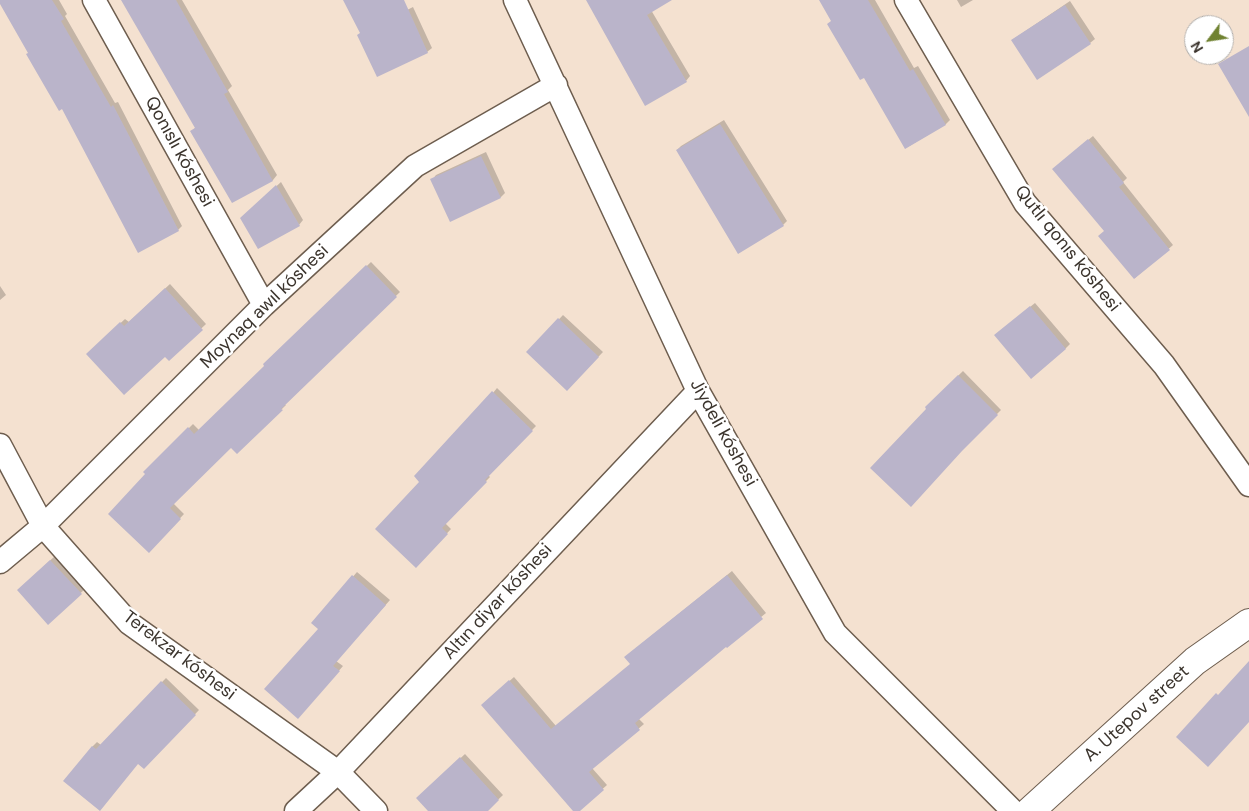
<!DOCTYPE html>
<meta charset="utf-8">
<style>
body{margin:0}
#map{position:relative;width:1249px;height:811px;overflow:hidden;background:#f4e1d0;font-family:"DM Sans",sans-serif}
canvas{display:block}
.north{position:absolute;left:1184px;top:15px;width:50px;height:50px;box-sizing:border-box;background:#fff;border:1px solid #b1aeab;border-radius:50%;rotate:239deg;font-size:14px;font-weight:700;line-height:20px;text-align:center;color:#3b342d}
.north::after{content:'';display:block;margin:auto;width:18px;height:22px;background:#708231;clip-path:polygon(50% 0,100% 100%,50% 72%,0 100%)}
</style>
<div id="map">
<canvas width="1249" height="811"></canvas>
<div class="north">N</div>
</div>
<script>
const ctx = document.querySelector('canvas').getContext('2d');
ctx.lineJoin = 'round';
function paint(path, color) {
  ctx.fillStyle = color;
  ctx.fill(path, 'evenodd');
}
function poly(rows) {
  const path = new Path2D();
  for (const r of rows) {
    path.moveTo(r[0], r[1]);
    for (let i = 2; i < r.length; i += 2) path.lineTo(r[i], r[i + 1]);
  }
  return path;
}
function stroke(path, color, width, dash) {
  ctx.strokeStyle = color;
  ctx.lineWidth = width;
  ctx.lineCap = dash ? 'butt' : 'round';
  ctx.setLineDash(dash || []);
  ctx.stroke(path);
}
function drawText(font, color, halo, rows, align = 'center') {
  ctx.font = font + ' "DM Sans",sans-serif';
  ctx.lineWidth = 5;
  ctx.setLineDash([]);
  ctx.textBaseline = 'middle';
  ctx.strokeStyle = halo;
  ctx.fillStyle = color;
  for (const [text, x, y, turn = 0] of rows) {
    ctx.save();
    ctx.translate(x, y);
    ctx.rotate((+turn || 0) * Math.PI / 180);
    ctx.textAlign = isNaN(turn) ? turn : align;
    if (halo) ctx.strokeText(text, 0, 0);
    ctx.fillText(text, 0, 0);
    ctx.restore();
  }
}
paint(poly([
 [0,0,59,0,67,14,65,16,115,103,118,102,182,226,178,230,62,107],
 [123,0,182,0,232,86,228,90,277,175,273,180,232,201,192,131,196,127],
 [345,0,402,0,407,10,413,7,432,48,427,52,361,33],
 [587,0,648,0,651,10,690,76,686,81],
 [821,0,875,0,914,68,918,66,950,120,946,124,906,148],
 [957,0,973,0,961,7],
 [1070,1,1095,39,1090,43,1012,40],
 [724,120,787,221,783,225,677,150,681,146],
 [1093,136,1127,178,1123,182,1173,245,1135,278,1105,231,1058,165],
 [486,152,505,193,501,197,451,220,432,180,436,175],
 [281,182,303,220,299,225,242,218],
 [371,262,400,292,284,404,286,405,237,453,231,446,173,503,184,514,149,551,147,474,145,472,193,424,200,431,266,366,269,360],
 [170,284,206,324,169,359,165,356,87,354,125,319,129,322],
 [0,286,6,295,0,300],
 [1035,303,1070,344,1065,349,1000,331],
 [563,315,603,352,567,389,528,352],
 [963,371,1001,410,966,445,926,407],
 [497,388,536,426,488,475,490,477,445,523,451,529,416,566,421,482],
 [55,556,85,589,48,623,18,590],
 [732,571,766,613,638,718,644,724,592,768,607,785,578,811,574,811,487,701,514,677,556,726,631,664,630,653],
 [357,572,390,600,336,661,343,666,302,713,319,628,313,623],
 [166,678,199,710,144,768,138,762,65,781,93,746,97,742,101,745],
 [465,754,503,795,486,811,430,811,418,798]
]), '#0003');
paint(poly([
 [0,0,52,0,64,19,61,21,111,107,113,105,179,231,138,253,62,109,59,111,26,54,28,53,0,4],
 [121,0,176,0,228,92,224,94,273,181,232,203,190,131,195,128],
 [343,0,404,0,428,53,377,77,357,35,360,33],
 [586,0,672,0,647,15,687,82,645,106],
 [819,0,868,0,910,71,913,69,946,125,905,149,864,78,860,80,827,24,831,21],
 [1065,5,1091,44,1037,80,1011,40],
 [1249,46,1249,117,1218,64],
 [720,124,784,226,738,254,676,150],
 [1088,139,1124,183,1119,187,1170,250,1134,279,1098,236,1104,231,1052,169],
 [481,156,501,198,450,222,430,179],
 [276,185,300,226,258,249,240,218],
 [366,265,397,297,281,409,283,410,237,454,231,448,170,508,181,519,149,553,108,514,145,474,143,472,188,427,194,434,264,366,263,364],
 [165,288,203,330,169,361,165,357,124,395,86,354,120,322,124,326],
 [1030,306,1066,349,1031,379,994,335],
 [558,318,599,357,567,391,526,352],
 [958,375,998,415,962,451,911,507,870,468,926,409,925,407],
 [492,391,533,431,485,480,487,482,442,528,448,534,416,568,375,529,419,482,414,476],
 [50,560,82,594,48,625,17,590],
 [352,575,386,605,333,666,340,671,298,719,264,689,318,629,311,623],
 [727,575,763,619,727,648,726,647,635,723,640,730,589,772,604,790,580,811,573,811,481,705,509,680,551,729,630,664,624,657],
 [1249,661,1249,722,1208,767,1176,737,1216,693,1218,695],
 [161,681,196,715,144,769,138,764,100,811,63,781,92,746,96,749],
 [460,757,499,800,488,811,428,811,416,798]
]), '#bab4ca');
const street = poly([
 [94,0,264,305],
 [515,0,698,391,835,633,1013,811],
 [906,0,1025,203,1164,365,1249,485],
 [0,445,43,526,129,623,338,772,376,811],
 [0,562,43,526,264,305,415,166,556,85],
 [296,811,338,772,698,391]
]);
const secondary = poly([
 [1030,811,1195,661,1249,623]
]);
stroke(street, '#6d5d4e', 25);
stroke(secondary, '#6d5d4e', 30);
stroke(street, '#fff', 22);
stroke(secondary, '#fff', 28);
drawText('18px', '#3b342d', '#fff', [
 ["Qonıslı kóshesi",179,152,61],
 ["Qutlı qonıs kóshesi",1067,249,51],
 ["Moynaq awıl kóshesi",265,307,-44],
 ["Jiydeli kóshesi",723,433,61],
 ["Altın diyar kóshesi",498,602,-47],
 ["Terekzar kóshesi",179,656,37],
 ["A. Utepov street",1137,714,-42]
]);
</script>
